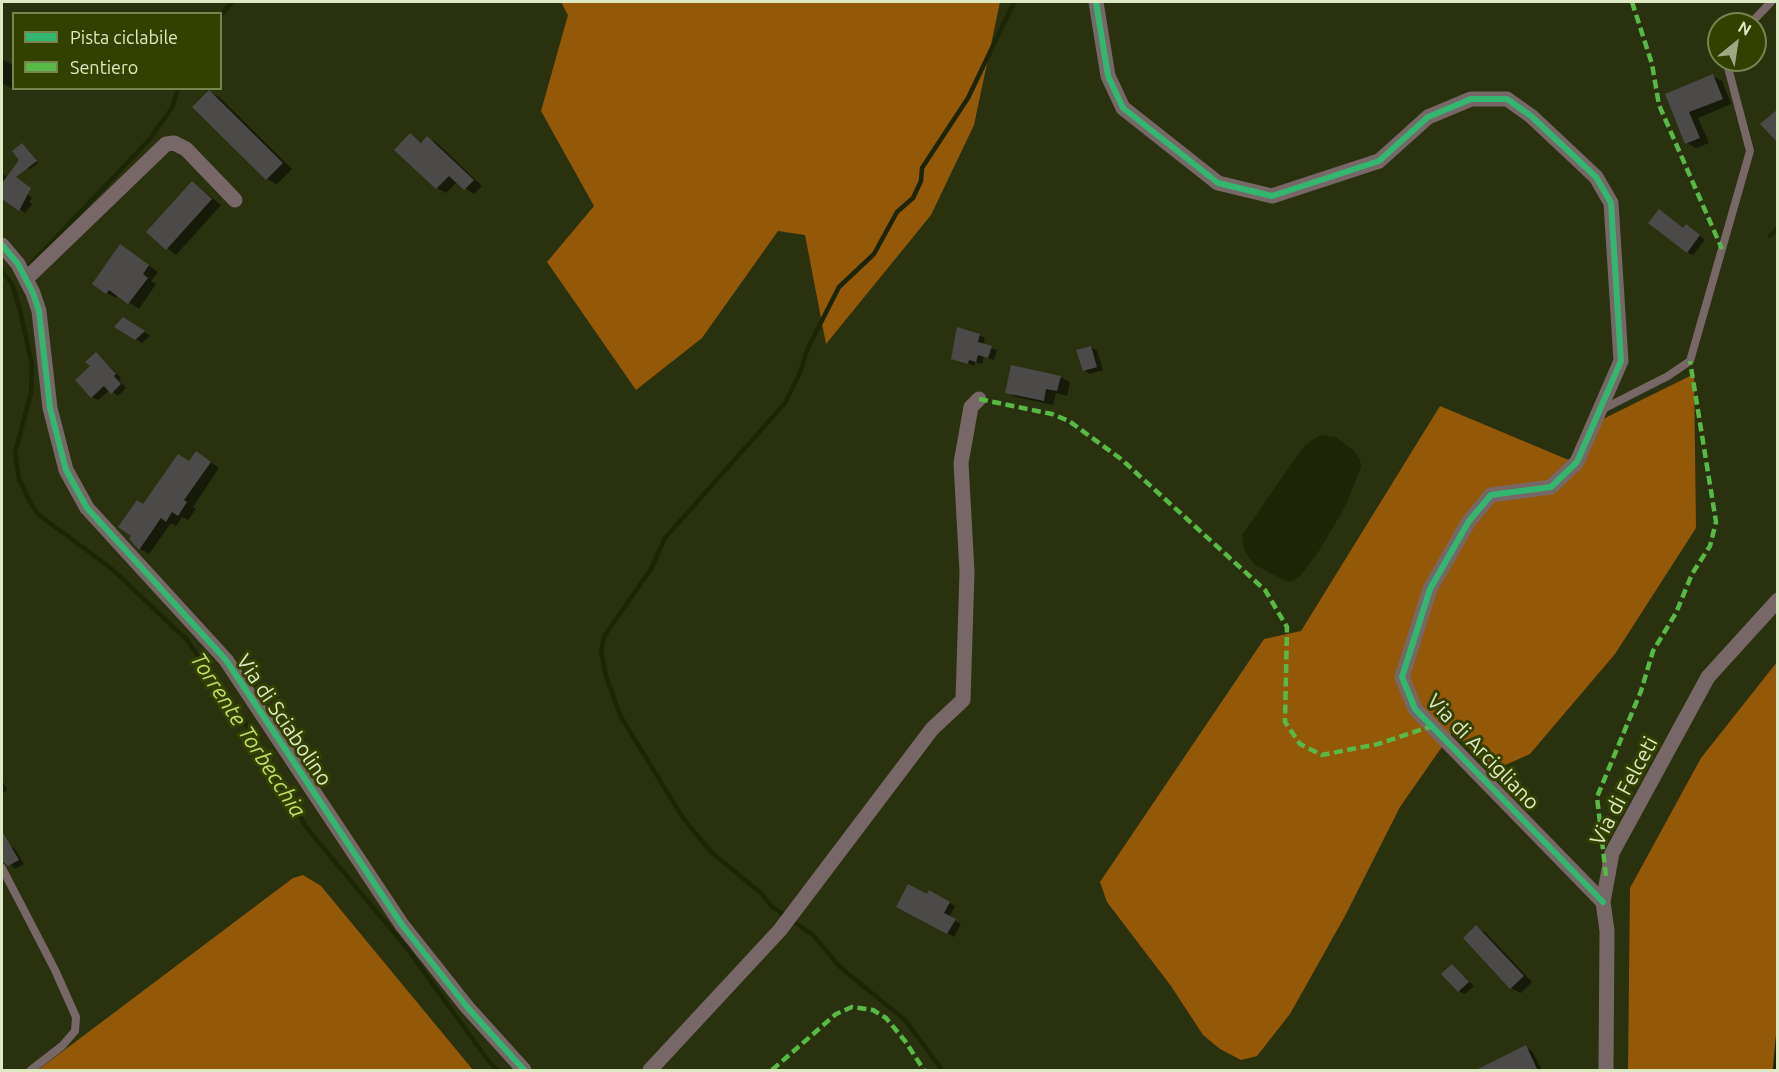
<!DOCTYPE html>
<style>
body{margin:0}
#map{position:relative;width:1779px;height:1072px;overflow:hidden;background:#2a310f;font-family:Ubuntu,sans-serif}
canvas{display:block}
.frame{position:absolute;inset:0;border:3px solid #dce9c2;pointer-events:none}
.legend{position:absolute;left:12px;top:12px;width:210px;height:78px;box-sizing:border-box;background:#324000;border:2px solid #76844e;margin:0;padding:8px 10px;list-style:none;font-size:18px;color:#dce9c2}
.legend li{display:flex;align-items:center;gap:12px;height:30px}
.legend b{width:30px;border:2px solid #76844e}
.north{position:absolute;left:1707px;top:12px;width:60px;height:60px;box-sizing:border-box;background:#324000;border:2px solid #76844e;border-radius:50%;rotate:30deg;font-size:16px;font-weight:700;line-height:24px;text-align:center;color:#dce9c2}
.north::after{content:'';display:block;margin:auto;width:21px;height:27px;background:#9ea983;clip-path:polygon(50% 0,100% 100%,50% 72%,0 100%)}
</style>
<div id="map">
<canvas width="1779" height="1072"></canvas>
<div class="frame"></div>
<ul class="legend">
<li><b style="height:8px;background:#33b770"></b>Pista ciclabile</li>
<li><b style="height:8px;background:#58b947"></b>Sentiero</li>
</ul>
<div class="north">N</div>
</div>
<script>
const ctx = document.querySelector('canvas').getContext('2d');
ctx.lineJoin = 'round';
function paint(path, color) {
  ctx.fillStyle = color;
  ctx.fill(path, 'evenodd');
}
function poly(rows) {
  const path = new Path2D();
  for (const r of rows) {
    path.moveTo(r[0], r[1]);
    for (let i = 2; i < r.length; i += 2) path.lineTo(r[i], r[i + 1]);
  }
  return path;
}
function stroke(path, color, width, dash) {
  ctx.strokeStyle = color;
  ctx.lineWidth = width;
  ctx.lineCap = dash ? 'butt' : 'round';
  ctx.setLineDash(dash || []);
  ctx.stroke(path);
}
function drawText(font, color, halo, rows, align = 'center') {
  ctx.font = font + ' Ubuntu,sans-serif';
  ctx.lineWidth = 6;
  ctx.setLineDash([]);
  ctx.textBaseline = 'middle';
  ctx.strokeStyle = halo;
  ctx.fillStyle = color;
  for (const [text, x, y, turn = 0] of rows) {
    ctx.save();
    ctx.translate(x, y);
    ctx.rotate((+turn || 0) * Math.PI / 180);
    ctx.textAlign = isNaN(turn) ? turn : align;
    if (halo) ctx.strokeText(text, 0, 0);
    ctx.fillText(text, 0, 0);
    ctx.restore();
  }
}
paint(poly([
 [561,2,1000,2,974,125,931,215,826,344,805,235,778,231,702,338,636,390,547,262,594,206,541,111,568,15],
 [1694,374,1696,528,1615,654,1530,754,1492,771,1453,731,1400,807,1345,916,1290,1014,1257,1056,1241,1060,1220,1049,1203,1035,1171,986,1107,902,1100,882,1264,639,1301,631,1440,406,1583,466,1603,419],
 [1777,662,1777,1070,1628,1070,1630,888,1701,758],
 [303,875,321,886,473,1070,38,1070,293,878]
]), '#945809');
paint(poly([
 [1320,435,1335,437,1352,449,1360,459,1361,467,1346,505,1319,551,1300,576,1290,582,1285,581,1254,564,1244,550,1242,535,1304,446]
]), '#1d2507');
paint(poly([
 [2,59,14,66,14,90,2,83],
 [1712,76,1722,81,1731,104,1698,118,1709,143,1696,148,1687,143,1667,94],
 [209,92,219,97,292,169,277,184,267,179],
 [410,135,423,143,428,138,437,143,482,186,474,194,457,182,446,193,437,188],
 [23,145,38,163,30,169,27,168],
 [2,173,32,198,29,202,32,204,25,213,2,197],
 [193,183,221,205,176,255,148,232],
 [1684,229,1692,229,1705,240,1693,255,1687,252],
 [130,252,158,272,151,281,156,284,139,309,118,295,116,298,107,293],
 [130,322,150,336,142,343,117,327],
 [979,335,985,338,983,345,997,350,994,360,984,357,982,364,975,362,974,366,952,358],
 [1091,347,1097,351,1103,370,1090,374,1084,370],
 [97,354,121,378,119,380,126,388,118,396,110,390,98,400,92,397,92,367],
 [1060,377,1070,382,1067,396,1056,393,1053,405,1016,397,1007,392],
 [206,459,219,468,193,507,196,509,188,520,182,517,176,526,171,523,149,554,140,549,131,539,144,505,190,463],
 [2,780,7,790,2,794],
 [9,845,15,849,24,864,15,869,2,856,2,849],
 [930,892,955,906,949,918,961,924,954,937,898,906,928,896],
 [1476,927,1486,933,1532,982,1521,993,1511,988],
 [1452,966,1474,986,1465,994,1459,991],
 [1526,1047,1532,1051,1542,1070,1494,1070]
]), '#0007');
stroke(poly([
 [220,16,232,2],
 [1770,236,1778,228],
 [28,267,148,141,172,108,178,88],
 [2,271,12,284,20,310,32,365,31,393,15,453,19,479,31,504,39,515,112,569,187,640,242,718,307,828,406,947,490,1063,498,1070],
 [942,1070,905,1020,840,967,813,935,771,906,761,893,712,853,683,818,621,717,606,676,601,650,605,635,651,569,665,538,785,403,799,375,808,348,839,287,874,254,897,212,913,198,921,181,922,168,968,98,1014,2],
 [1775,1070,1778,1037]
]), '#1d2507', 4.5);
paint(poly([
 [1713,74,1723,99,1689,112,1700,138,1685,144,1665,94],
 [209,90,283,163,266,180,192,107],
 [1778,109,1778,143,1760,124],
 [410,133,421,143,427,136,474,180,464,190,449,176,436,189,394,150],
 [22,143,37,161,16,177,31,188,19,211,2,199,2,183,19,160,12,151],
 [192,181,212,199,166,250,146,232],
 [1659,209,1683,228,1686,224,1700,235,1687,253,1648,223],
 [120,244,149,265,143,274,148,278,128,304,109,290,106,294,92,284],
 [123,317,145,331,135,340,114,327],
 [957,327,980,334,978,342,992,346,988,358,978,355,976,362,969,360,968,364,951,359],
 [1091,346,1097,367,1083,371,1076,350],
 [96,352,116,374,114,376,121,384,111,394,104,386,91,398,75,380,90,366,85,362],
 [1011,365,1061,376,1057,391,1046,389,1044,401,1005,393],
 [196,451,211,462,184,500,187,502,178,516,172,512,166,522,161,518,139,550,129,539,131,536,118,527,137,500,143,504,178,454,189,461],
 [2,831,19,860,8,866,2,861],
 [908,884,927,894,929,890,950,902,944,913,956,919,947,934,896,907],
 [1476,925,1524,976,1510,989,1463,938],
 [1452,964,1469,982,1458,992,1441,974],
 [1526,1045,1538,1071,1474,1071]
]), '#4c4a48');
stroke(poly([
 [1750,24,1771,2],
 [1601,410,1668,376,1690,361,1750,151,1726,60],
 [2,868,55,970,76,1017,75,1031,62,1046,31,1070]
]), '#786767', 8);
stroke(poly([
 [1096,2,1108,76,1123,108,1218,183,1272,196,1379,161,1428,117,1471,99,1507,99,1531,116,1596,177,1611,203,1621,361,1577,462,1551,487,1491,495,1469,521,1430,589,1402,677,1415,709,1603,902],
 [2,245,18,264,33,293,39,311,50,408,66,470,87,508,226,660,402,925,467,1007,524,1070],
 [27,278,166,144,174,143,186,149,235,200],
 [650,1070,780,930,932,729,963,700,967,572,961,463,971,407,979,399],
 [1606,1070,1607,931,1603,902,1612,853,1708,677,1778,600]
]), '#786767', 15);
stroke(poly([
 [1632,2,1652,64,1659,105,1722,249],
 [979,399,1052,414,1069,421,1121,459,1265,590,1287,627,1285,722,1300,744,1322,755,1378,744,1432,726],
 [1606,876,1597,797,1641,691,1653,651,1676,613,1692,574,1710,546,1716,522,1690,361],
 [772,1070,836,1014,852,1007,873,1010,886,1018,905,1041,924,1070]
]), '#58b947', 4.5, [9, 4.5]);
stroke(poly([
 [1096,2,1108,76,1123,108,1218,183,1272,196,1379,161,1428,117,1471,99,1507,99,1531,116,1596,177,1611,203,1621,361,1577,462,1551,487,1491,495,1469,521,1430,589,1402,677,1415,709,1603,902],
 [2,245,18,264,33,293,39,311,50,408,66,470,87,508,226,660,402,925,467,1007,524,1070]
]), '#33b770', 6);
drawText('21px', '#dce9c2', '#324000', [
 ["Via di Sciabolino",284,720,56],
 ["Via di Arcigliano",1483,752,46],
 ["Via di Felceti",1624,791,-62]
]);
drawText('italic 22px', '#c1e166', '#324000', [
 ["Torrente Torbecchia",248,735,57]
]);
</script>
